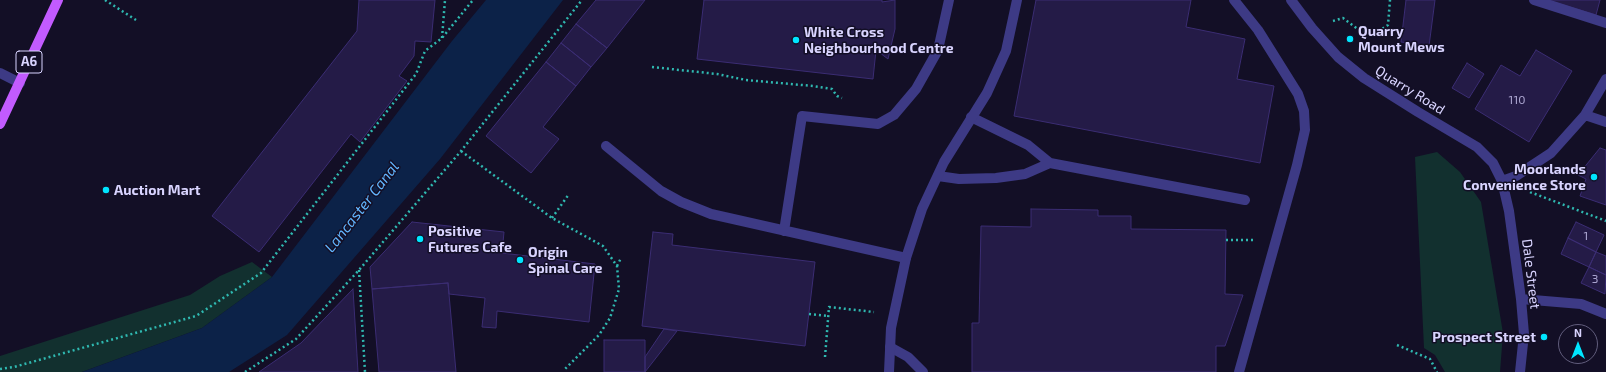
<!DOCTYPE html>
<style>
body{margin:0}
#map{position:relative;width:1606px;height:372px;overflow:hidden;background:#130f26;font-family:"Exo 2",sans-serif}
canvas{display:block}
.north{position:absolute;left:1558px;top:324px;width:40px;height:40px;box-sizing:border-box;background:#130f26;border:1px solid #625e7d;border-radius:50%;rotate:0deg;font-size:11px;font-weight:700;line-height:16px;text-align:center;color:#d9d4ff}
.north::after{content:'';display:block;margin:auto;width:14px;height:18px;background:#00e5ff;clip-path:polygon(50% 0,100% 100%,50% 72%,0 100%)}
</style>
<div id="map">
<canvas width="1606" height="372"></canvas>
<div class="north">N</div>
</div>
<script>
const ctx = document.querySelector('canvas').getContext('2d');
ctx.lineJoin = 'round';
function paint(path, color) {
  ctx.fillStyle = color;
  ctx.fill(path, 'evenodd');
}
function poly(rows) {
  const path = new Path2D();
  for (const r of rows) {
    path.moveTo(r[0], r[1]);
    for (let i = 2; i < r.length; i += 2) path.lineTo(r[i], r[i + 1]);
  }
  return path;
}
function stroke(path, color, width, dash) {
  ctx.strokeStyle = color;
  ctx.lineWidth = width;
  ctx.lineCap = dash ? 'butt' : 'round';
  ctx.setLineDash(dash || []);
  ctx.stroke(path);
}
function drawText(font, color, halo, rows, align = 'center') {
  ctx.font = font + ' "Exo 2",sans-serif';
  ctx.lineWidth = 3;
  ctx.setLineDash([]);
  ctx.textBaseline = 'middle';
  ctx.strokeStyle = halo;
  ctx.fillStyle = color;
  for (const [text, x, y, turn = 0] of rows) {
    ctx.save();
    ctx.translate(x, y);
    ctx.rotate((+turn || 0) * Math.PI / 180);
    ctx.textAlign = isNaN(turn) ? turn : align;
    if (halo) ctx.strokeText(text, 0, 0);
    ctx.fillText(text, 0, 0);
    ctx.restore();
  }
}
paint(poly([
 [1437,152,1460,172,1481,202,1503,333,1500,372,1445,372,1435,355,1424,348,1415,157],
 [252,262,272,277,202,328,82,372,0,372,0,356,190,295,220,276]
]), '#12302f');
paint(poly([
 [486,0,563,0,440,159,287,335,229,372,82,372,202,328,272,277,452,41]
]), '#0c2248');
const building = poly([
 [359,0,435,0,431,42,415,41,414,56,399,76,407,81,360,142,351,134,259,252,212,216,357,31,359,0],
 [596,0,645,0,607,48,576,24,596,0],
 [704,0,882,0,882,2,895,0,895,29,888,59,876,50,873,79,697,59,704,0],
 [1036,0,1191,0,1186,27,1245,39,1237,79,1274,86,1260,163,1014,116,1036,0],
 [1406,0,1435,0,1429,46,1401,42,1406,0],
 [1547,0,1600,0,1596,15,1547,0],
 [576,24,607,48,591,67,561,43,576,24],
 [561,43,591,67,576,86,546,62,561,43],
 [1536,50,1572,71,1529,142,1475,109,1501,65,1520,76,1536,50],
 [546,62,576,86,543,127,559,139,531,173,486,136,546,62],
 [1467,63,1484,74,1469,98,1452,88,1467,63],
 [1600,148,1606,150,1606,205,1580,196,1586,179,1578,175,1600,148],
 [1031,209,1098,210,1098,216,1131,216,1131,229,1226,230,1225,294,1243,295,1225,346,1216,346,1216,372,972,372,972,323,979,323,981,226,1031,227,1031,209],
 [412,222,504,232,502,253,595,264,589,322,497,311,496,328,482,327,485,298,449,294,448,283,372,289,370,267,412,222],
 [1576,222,1604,235,1596,252,1568,238,1576,222],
 [653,232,673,234,672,245,815,262,805,346,642,326,653,232],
 [1568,238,1596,252,1589,267,1561,254,1568,238],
 [1596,252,1606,256,1606,275,1589,267,1596,252],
 [1589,267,1606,275,1605,294,1581,283,1589,267],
 [448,283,456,372,379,372,372,289,448,283],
 [353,289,358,372,259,372,301,343,353,289],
 [664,329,677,331,645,372,645,357,664,329],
 [604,340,645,340,645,372,604,372,604,340]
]);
paint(building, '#241b47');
stroke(building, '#3b2d73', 1);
stroke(poly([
 [105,0,136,20],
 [1333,21,1343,18,1359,30,1377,32,1388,25,1390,0],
 [442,38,445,0],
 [652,67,717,74,746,80,813,86,832,89,837,96,842,98],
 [461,151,552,218,603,246,617,266,619,289,610,318,599,335,564,370],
 [1530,192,1606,221],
 [552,218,569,194],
 [1226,240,1255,240],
 [617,266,621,258],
 [359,270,365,372],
 [809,314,828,316],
 [1397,345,1430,359,1437,372],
 [825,357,829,307,874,312],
 [0,369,14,367,196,316,261,273,416,74,425,51,442,38,473,0],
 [245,372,296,339,359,270,461,151,582,0]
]), '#2fb8b0', 2.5, [2, 3]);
stroke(poly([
 [1234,0,1258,30,1298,94,1304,111,1305,130,1297,165,1239,372],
 [1534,0,1606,23],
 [0,73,20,83],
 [971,117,1028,145,1050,163,1245,200],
 [606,146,661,191,681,202,711,214,906,258],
 [938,176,959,179,996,178,1025,174,1050,163],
 [784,231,802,116,878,124,894,115,916,89,938,50,949,0],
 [890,347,908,357,923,372]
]), '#3d3a85', 10);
stroke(poly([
 [1291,0,1312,28,1338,57,1364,78,1418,112,1477,147,1493,163,1502,181,1509,211,1521,299,1524,334,1520,372],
 [1585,115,1606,122],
 [1502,181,1516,176,1551,153,1585,115,1606,79],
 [1521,299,1581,304,1606,314],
 [889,372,891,328,906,258,922,209,944,162,987,93,1006,51,1017,0]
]), '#3d3a85', 10);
stroke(poly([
 [0,124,58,0]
]), '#c25bff', 10);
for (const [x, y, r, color] of [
 [1350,39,4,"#00e5ff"],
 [796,40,4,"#00e5ff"],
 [1594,177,4,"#00e5ff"],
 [106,190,4,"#00e5ff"],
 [420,239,4,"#00e5ff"],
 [520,260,4,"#00e5ff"],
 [1544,337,4,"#00e5ff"]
]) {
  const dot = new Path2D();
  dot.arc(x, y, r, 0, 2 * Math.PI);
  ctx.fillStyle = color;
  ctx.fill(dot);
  stroke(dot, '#130f26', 1.5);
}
drawText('12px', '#aca6d1', null, [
 ["110",1517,100],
 ["1",1586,236],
 ["3",1595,279]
]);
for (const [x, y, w] of [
 [29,62,26]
]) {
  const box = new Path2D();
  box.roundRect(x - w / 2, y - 11, w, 22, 3);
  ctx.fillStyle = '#130f26';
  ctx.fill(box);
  stroke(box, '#d9d4ff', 1);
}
drawText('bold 13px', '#d9d4ff', null, [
 ["A6",29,62]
]);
drawText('bold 14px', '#d9d4ff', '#130f26', [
 ["Quarry",1358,31],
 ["Mount Mews",1358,47],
 ["White Cross",804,32],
 ["Neighbourhood Centre",804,48],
 ["Moorlands",1586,169,"right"],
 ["Convenience Store",1586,185,"right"],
 ["Auction Mart",114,190],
 ["Positive",428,231],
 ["Futures Cafe",428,247],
 ["Origin",528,252],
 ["Spinal Care",528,268],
 ["Prospect Street",1536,337,"right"]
], 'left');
drawText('14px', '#d9d4ff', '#130f26', [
 ["Quarry Road",1410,90,32],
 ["Dale Street",1531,274,83]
]);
drawText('italic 15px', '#62b6ff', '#130f26', [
 ["Lancaster Canal",362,207,-52]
]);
</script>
